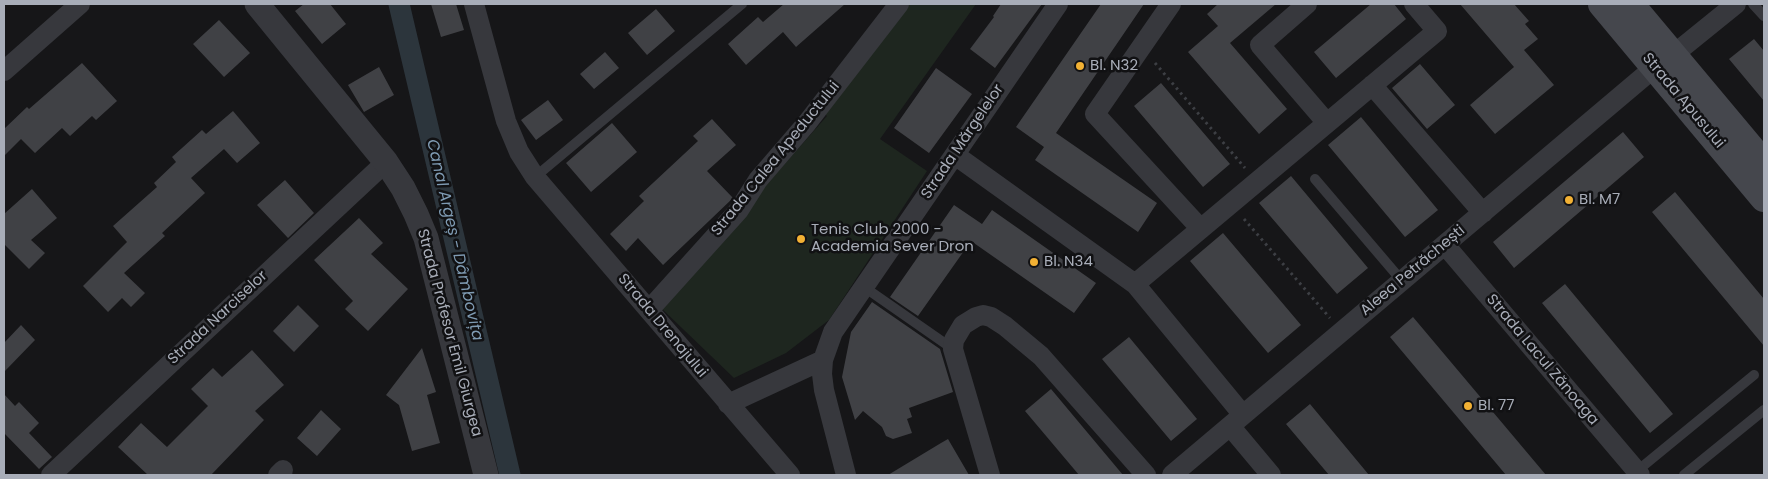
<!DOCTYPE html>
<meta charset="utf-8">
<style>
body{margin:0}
#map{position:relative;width:1768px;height:479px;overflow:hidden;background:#161618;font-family:Poppins,sans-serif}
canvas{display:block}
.frame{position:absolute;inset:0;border:5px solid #a8adb8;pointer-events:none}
</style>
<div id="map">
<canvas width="1768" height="479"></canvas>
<div class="frame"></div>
</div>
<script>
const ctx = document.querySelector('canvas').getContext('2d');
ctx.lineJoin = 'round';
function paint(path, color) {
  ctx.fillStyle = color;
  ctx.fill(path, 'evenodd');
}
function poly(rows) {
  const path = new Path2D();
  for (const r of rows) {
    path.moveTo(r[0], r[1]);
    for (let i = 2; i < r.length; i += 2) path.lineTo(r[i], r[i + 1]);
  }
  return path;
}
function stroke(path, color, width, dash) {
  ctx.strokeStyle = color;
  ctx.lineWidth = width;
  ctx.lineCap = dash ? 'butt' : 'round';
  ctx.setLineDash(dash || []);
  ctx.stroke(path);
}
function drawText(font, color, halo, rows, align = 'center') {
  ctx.font = font + ' Poppins,sans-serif';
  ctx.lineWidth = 5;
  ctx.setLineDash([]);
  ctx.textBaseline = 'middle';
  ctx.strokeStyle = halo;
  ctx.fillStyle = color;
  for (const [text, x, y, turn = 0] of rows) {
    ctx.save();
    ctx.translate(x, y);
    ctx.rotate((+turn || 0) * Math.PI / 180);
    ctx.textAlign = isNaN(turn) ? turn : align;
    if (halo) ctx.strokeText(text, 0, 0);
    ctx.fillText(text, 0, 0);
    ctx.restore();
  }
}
paint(poly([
 [892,4,976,4,880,139,927,171,829,320,786,353,734,378,659,306,827,116,815,105]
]), '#1e261f');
stroke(poly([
 [399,4,510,475]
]), '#2c353c', 21);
paint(poly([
 [304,4,330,4,346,24,322,44,295,11],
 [431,4,456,4,464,30,441,37],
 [784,4,845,4,796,47,783,32,746,65,728,44,758,17,763,22],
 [1001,4,1042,4,995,68,970,49,994,17,993,16],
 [1101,4,1144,4,1056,133,1157,203,1138,232,1035,160,1044,147,1016,127],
 [1218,4,1276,4,1230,43,1287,109,1259,134,1188,52,1218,26,1207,14],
 [1371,4,1394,4,1406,19,1336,78,1314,52],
 [1460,4,1514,4,1529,21,1525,24,1538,39,1524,50,1554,85,1495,134,1470,105,1514,67],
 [656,9,675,31,647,55,628,33],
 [219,20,250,53,224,77,193,44],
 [1754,39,1764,51,1764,101,1729,59],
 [605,52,619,68,594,89,580,74],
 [82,63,117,101,96,120,92,116,70,136,62,128,35,153,21,139,4,156,4,129,27,107,29,109],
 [1420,64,1455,105,1427,129,1392,88],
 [379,67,394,95,364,112,348,85],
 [936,68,972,94,929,153,894,128],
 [1161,83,1230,164,1203,187,1134,106],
 [548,100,563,120,536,140,521,120],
 [233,111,260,143,237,163,224,149,191,178,205,193,162,233,165,236,124,273,145,293,131,307,122,298,108,312,83,286,127,242,113,226,157,187,154,183,176,162,172,157,202,130,206,134],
 [1361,117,1438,210,1405,237,1328,145],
 [712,119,736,145,707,171,733,198,663,265,638,238,626,251,610,234,644,201,639,196,698,141,693,136],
 [612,123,637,152,591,192,566,163],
 [1623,132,1644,157,1514,268,1493,242],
 [1291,176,1368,268,1337,294,1259,203],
 [285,180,314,213,288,238,257,205],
 [32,189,57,218,31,240,45,253,29,269,4,244,4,214],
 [1675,192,1764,299,1764,346,1652,212],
 [954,205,982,224,992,210,1096,283,1074,313,971,241,918,316,890,297],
 [359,218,383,243,371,254,408,289,368,331,345,309,353,301,314,260],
 [1223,233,1301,325,1268,353,1190,261],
 [1565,284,1673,414,1650,433,1542,303],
 [872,302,940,349,953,392,909,408,912,417,907,419,912,433,893,439,886,436,882,427,863,411,855,420,842,377,851,332],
 [298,305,319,326,294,352,273,331],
 [1413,317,1546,475,1506,475,1390,337],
 [21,325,35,340,4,372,4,343],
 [1129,337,1197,419,1171,441,1102,359],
 [422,348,436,392,427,395,440,443,412,451,399,405,386,395],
 [252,350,284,385,255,411,264,420,211,475,148,475,118,447,141,423,167,447,208,406,191,389,213,368,222,377],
 [1051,389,1123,475,1079,475,1025,411],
 [4,394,15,406,19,402,39,423,29,433,52,457,39,469,4,433],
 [1310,404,1369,475,1329,475,1286,424],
 [321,410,341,429,317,456,297,438],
 [948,439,969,475,888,475,941,443]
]), '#404145');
stroke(poly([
 [1155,63,1245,168],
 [1244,219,1330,318]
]), '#3d3f44', 3, [2.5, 4]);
stroke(poly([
 [1753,4,1764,16],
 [535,177,742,4],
 [1315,179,1402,281],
 [864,287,953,349],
 [1637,471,1754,375],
 [1684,475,1764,410]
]), '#37383d', 10);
stroke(poly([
 [474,4,506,121,519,152,535,177,790,475],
 [1171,4,1095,114,1201,229],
 [1307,4,1260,45,1327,123],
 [4,71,80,4],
 [1372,85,1483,213],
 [955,155,1135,284,1243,415],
 [1445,245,1640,475],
 [1135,284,1437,31,1414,4],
 [649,310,739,210,758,180,807,123,899,4],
 [728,404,823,360],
 [1230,426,1271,475],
 [51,475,386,162],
 [278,475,283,470],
 [846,475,824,390,822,374,823,360,833,332,1058,4],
 [990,475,953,349,954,340,963,325,976,317,983,315,991,317,1005,326,1041,356,1146,475],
 [1172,475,1655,67,1673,55,1736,4]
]), '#37383d', 20);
stroke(poly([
 [257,4,386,162,403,188,416,214,426,238,486,475]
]), '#37383d', 25);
stroke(poly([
 [1602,4,1764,198],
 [1630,4,1764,164]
]), '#45474d', 28);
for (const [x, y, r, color] of [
 [1080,66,5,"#f2b134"],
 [1569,200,5,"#f2b134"],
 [801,239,5,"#f2b134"],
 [1034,262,5,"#f2b134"],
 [1468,406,5,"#f2b134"]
]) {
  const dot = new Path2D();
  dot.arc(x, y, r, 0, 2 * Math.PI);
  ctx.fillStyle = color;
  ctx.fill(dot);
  stroke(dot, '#111113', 2);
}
drawText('15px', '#a8adb8', '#111113', [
 ["Bl. N32",1090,66],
 ["Bl. M7",1579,200],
 ["Tenis Club 2000 -",811,230],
 ["Academia Sever Dron",811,247],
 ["Bl. N34",1044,262],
 ["Bl. 77",1478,406]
], 'left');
drawText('15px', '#a8adb8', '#111113', [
 ["Strada Apusului",1683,101,50],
 ["Strada Mărgelelor",963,142,-56],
 ["Strada Calea Apeductului",776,159,-51],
 ["Aleea Petrăchești",1413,271,-40],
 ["Strada Narciselor",218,318,-43],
 ["Strada Drenajului",662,326,50],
 ["Strada Profesor Emil Giurgea",449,333,75],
 ["Strada Lacul Zănoaga",1542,360,50]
]);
drawText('italic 16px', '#7f9bb3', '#111113', [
 ["Canal Argeș - Dâmbovița",454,240,77]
]);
</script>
